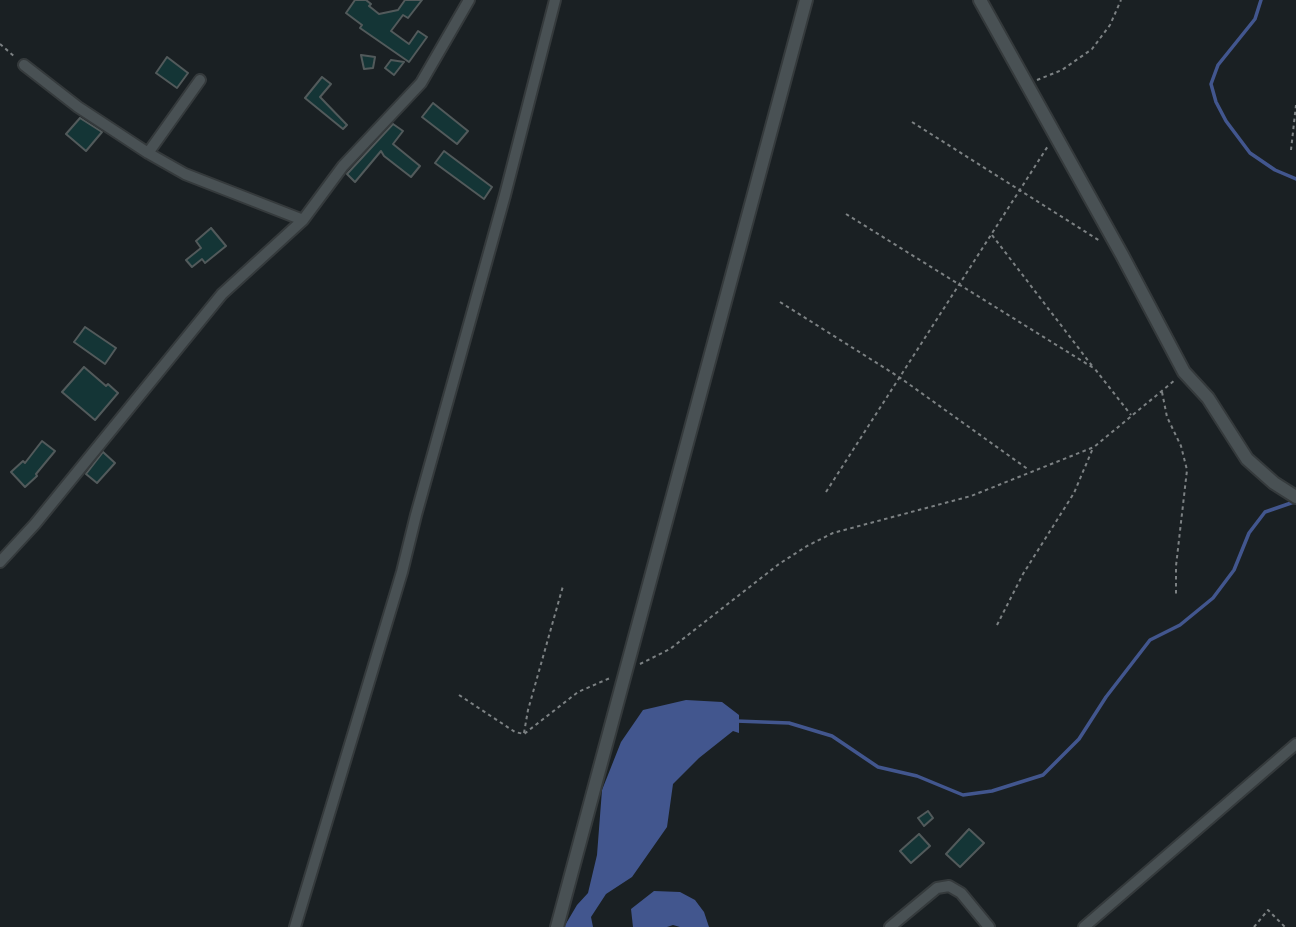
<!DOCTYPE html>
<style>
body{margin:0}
canvas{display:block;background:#1a2023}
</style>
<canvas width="1296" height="927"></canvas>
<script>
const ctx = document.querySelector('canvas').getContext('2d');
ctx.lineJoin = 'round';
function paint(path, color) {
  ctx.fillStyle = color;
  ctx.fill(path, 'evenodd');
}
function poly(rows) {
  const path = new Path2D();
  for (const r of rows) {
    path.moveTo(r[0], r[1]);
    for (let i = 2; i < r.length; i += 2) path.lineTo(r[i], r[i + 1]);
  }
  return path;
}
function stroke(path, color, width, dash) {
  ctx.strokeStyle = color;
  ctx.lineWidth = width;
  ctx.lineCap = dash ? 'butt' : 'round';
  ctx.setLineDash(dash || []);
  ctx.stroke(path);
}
paint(poly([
 [686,700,722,702,739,715,739,733,733,731,699,758,673,784,667,827,632,877,606,894,591,917,593,927,564,927,577,905,588,893,597,855,602,790,621,742,643,710],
 [654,891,680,892,695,900,704,912,709,927,680,927,673,925,667,927,633,927,631,909]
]), '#42568e');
stroke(poly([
 [1261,0,1255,19,1218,65,1211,84,1216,102,1226,121,1250,153,1275,170,1296,179],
 [736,721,789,723,832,736,878,767,917,776,963,795,992,791,1043,775,1079,739,1106,697,1150,640,1180,625,1213,598,1234,570,1249,533,1265,512,1294,502]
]), '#42568e', 3.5);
const building = poly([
 [355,0,366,0,371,4,369,6,379,14,398,10,405,0,422,0,408,18,403,15,391,31,409,44,418,31,427,37,409,62,360,28,362,25,346,13,355,0],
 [361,55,375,57,373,68,364,69,361,55],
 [167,57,188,73,177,88,156,73,167,57],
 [391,60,404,62,394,75,385,68,391,60],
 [322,77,331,84,320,97,347,125,343,129,305,98,322,77],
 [433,103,468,131,457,144,422,117,433,103],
 [80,118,102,132,86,151,66,134,80,118],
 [393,124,403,131,393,144,420,166,411,177,384,156,381,151,355,182,347,174,393,124],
 [444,151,492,187,484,199,435,163,444,151],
 [211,228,226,246,205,263,202,259,192,267,186,260,201,248,196,241,211,228],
 [85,327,116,348,105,364,74,342,85,327],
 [84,367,106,386,108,384,118,393,95,420,62,392,84,367],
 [42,441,55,451,36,474,37,476,25,487,11,472,23,461,25,463,42,441],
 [103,452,115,463,97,483,86,474,103,452],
 [928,811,933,818,924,826,918,818,928,811],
 [969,829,984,843,960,867,946,854,969,829],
 [919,834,930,846,911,863,900,851,919,834]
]);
paint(building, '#143536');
stroke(building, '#525a5b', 2);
const minor = poly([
 [24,65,78,107,148,153,185,174,303,220],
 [148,153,200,80],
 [0,562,35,524,222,294,303,220,343,166,421,83,469,0],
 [295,927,402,572,416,515,505,195,555,0],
 [890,927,937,888,949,886,961,893,989,927],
 [1084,927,1296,744]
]);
const tertiary = poly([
 [980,0,1122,255,1184,372,1208,398,1247,459,1274,483,1296,497],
 [557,927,806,0]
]);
stroke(minor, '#353a3c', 14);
stroke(tertiary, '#353a3c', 16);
stroke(poly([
 [0,44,15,57],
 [1037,80,1062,70,1092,49,1110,25,1121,0],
 [912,122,1100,241],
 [1291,150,1296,105],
 [846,214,1095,369,1131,415],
 [992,235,1093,367],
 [780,302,899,377,1029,470],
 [1162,392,1167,417,1181,446,1187,470,1176,566,1176,595],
 [826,492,1048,146],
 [997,625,1023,574,1074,493,1093,448],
 [640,664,670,649,779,564,807,546,833,533,971,496,1094,447,1175,380],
 [459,695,515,732,524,734,578,692,610,678],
 [524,733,528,710,563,586],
 [1254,927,1268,910,1285,927]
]), '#7c8183', 2, [3.5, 3.5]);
stroke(minor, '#495154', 10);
stroke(tertiary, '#495154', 12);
</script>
